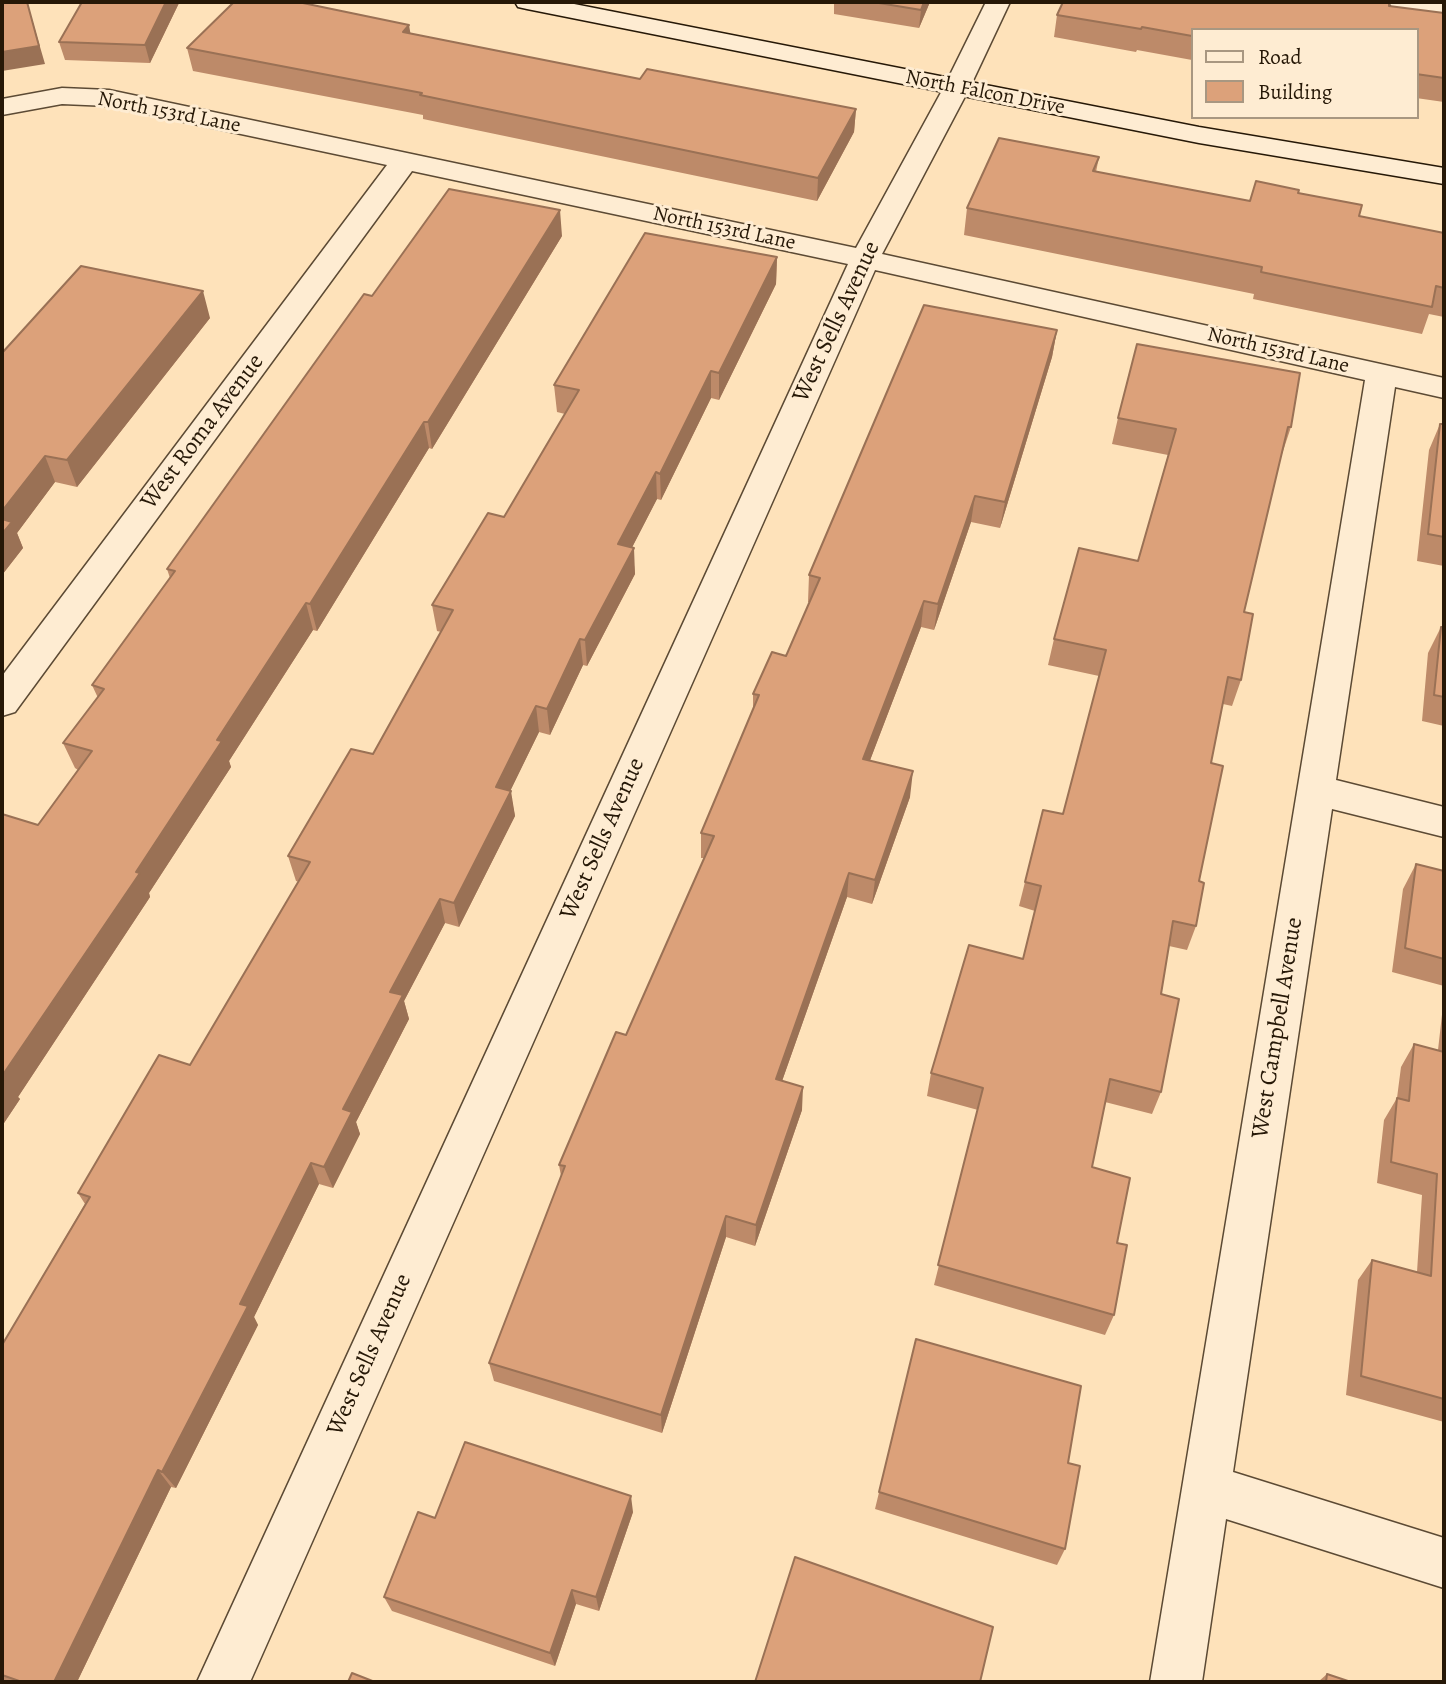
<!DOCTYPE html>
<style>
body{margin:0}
#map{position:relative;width:1446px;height:1684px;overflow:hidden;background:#fee2ba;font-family:Alegreya,serif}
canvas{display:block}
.frame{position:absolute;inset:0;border:4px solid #261807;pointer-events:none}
.legend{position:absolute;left:1191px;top:28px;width:228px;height:91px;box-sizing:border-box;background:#feecd2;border:2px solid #a89781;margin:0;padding:9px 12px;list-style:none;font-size:21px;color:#261807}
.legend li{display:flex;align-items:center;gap:14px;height:35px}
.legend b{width:35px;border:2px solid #a89781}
</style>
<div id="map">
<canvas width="1446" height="1684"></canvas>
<div class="frame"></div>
<ul class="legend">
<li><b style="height:9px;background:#feecd2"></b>Road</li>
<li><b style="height:19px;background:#dca17a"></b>Building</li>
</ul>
</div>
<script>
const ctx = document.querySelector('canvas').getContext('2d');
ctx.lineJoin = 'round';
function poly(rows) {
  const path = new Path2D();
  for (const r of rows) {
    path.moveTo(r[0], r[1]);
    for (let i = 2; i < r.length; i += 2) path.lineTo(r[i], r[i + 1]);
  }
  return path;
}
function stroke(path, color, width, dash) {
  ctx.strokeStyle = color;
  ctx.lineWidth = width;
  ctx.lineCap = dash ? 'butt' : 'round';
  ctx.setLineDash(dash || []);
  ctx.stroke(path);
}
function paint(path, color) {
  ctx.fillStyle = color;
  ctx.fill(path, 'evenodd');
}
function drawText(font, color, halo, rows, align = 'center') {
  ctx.font = font + ' Alegreya,serif';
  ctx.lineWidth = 6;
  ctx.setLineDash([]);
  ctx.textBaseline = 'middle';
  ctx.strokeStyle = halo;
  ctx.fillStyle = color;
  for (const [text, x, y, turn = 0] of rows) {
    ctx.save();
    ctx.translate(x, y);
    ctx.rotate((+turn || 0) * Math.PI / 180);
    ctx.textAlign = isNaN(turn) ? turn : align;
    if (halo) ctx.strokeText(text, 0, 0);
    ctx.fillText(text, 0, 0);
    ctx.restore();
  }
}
const street = poly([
 [986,2,1010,2,970,87,882,254,1444,378,1444,398,1395,387,1336,780,1444,807,1444,837,1332,809,1233,1472,1444,1538,1444,1588,1226,1519,1202,1682,1150,1682,1365,380,875,270,250,1682,197,1682,848,264,412,171,15,712,2,716,2,676,387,165,109,106,62,104,2,115,2,99,62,88,109,90,856,248,944,87,986,2],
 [1389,2,1444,2,1444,16,1392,7,1389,2]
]);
const secondary = poly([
 [515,2,564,2,1199,127,1444,168,1444,184,1199,143,527,9,518,7,515,2]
]);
stroke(street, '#5c4a34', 3);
stroke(secondary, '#261807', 3);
paint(street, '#feecd2');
paint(secondary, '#feecd2');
paint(poly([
 [82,2,179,2,179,3,150,63,65,60,59,42],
 [834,2,930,2,919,28,834,14],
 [1389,6,1444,13,1444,102,1416,98,1416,30,1192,30,1192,60,1137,50,1136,52,1054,37,1057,15],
 [411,34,640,79,856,109,854,132,817,201,423,119,423,115,193,71,187,48],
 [1099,157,1096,172,1250,201,1298,193,1359,216,1444,233,1444,317,1429,314,1422,334,1253,299,1254,294,964,235,967,208],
 [562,236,432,449,429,448,317,631,313,630,229,761,231,767,149,893,150,897,18,1097,20,1099,2,1126,38,825,78,770,75,768,63,743,98,698,92,685,170,578,167,569,372,296],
 [777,257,776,284,719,400,711,398,661,500,657,499,632,547,635,574,587,666,583,665,550,735,539,732,510,791,515,816,459,927,445,923,404,1001,409,1019,356,1122,360,1134,333,1188,319,1184,254,1317,258,1325,176,1488,171,1487,77,1682,2,1682,2,1345,85,1204,78,1193,190,1065,299,882,296,881,288,856,373,754,441,632,437,631,432,605,504,517,565,414,557,412,554,385],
 [210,318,77,487,55,482,17,533,23,548,2,575,2,353],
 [1057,330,1052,357,1000,528,971,522,934,630,921,627,870,760,910,797,872,904,847,897,782,1081,802,1110,755,1246,726,1237,662,1433,494,1381,489,1363,561,1176,559,1165,626,1035,704,858,701,858,701,833,753,710,753,694,786,656,810,602,808,602,809,575],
 [1118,418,1291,427,1282,454,1281,454,1244,612,1241,680,1232,706,1223,704,1211,763,1199,881,1196,926,1187,950,1169,946,1161,994,1161,1092,1152,1114,1105,1102,1092,1167,1117,1243,1114,1315,1105,1335,934,1285,978,1110,927,1096,931,1073,1023,959,1035,911,1019,906,1043,810,1063,814,1099,676,1048,665,1054,639,1138,561,1168,455,1112,444],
 [1440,424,1444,424,1444,566,1417,561,1429,450],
 [1441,627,1444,627,1444,726,1422,721,1428,653],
 [1416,864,1444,871,1444,986,1392,972,1403,889],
 [1444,997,1444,1422,1346,1395,1358,1280,1372,1260,1417,1272,1422,1195,1377,1183,1384,1120,1397,1098,1401,1067,1414,1044,1438,1050],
 [916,1339,1068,1463,1065,1549,1057,1565,875,1509],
 [633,1512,599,1611,576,1604,555,1666,392,1611,384,1597,435,1518],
 [1327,1674,1351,1682,1318,1682]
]), '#bd8a69');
paint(poly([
 [27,2,45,64,2,71,2,52],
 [166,2,179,2,179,3,150,63,145,45],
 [924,2,930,2,919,28,921,10],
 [409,25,413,48,403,32],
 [856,109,854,132,817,201,818,178],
 [560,210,562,236,432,449,428,422],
 [777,257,776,284,719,400,719,373],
 [203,291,210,318,77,487,67,460],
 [1057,330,1052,357,1000,528,1005,502],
 [711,371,711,398,661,500,660,474],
 [424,422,429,448,317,631,310,604],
 [45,456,55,482,17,533,23,548,2,575,2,511],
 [656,472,657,499,620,571,618,544],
 [975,496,971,522,934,630,938,604],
 [634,548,635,574,587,666,585,640],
 [924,601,921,627,861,784,863,759],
 [306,603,313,630,229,761,231,767,149,893,150,897,18,1097,20,1099,2,1126,2,1076,136,872,217,740],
 [580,639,583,665,550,735,547,709],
 [536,706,539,732,500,812,496,787],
 [913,771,910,797,872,904,875,880],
 [511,791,515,816,459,927,454,903],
 [849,873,847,897,775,1101,776,1079],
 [440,899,445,923,404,1001,409,1019,356,1122,360,1134,333,1188,324,1167,343,1109,390,992],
 [803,1087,802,1110,755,1246,756,1225],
 [311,1163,319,1184,254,1317,258,1325,176,1488,162,1472,240,1304],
 [726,1216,726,1237,662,1433,661,1415],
 [158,1470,171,1487,77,1682,54,1682],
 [631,1496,633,1512,599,1611,596,1597],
 [572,1590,576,1604,555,1666,550,1653]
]), '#9a7155');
const building = poly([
 [2,2,27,2,39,46,2,52,2,2],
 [82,2,166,2,145,45,59,42,82,2],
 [234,2,298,2,409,25,403,32,640,79,647,69,856,109,818,178,420,95,422,93,187,48,234,2],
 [873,2,924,2,921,10,873,2],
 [1063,2,1389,2,1389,6,1444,13,1444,78,1416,74,1416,30,1192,30,1192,36,1142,27,1141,29,1057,15,1063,2],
 [999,138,1099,157,1093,171,1250,201,1256,181,1299,190,1298,193,1362,205,1359,216,1444,233,1444,288,1436,286,1432,307,1261,272,1262,267,967,208,999,138],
 [449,189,560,210,428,422,424,422,310,604,306,603,217,740,222,741,136,872,140,873,2,1076,5,1077,2,1082,2,814,38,825,92,751,63,743,104,689,92,685,175,571,167,569,364,294,372,296,449,189],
 [645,233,777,257,719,373,711,371,660,474,656,472,618,544,634,548,585,640,580,639,547,709,536,706,496,787,511,791,454,903,440,899,390,992,403,995,343,1109,352,1112,324,1167,311,1163,240,1304,248,1306,162,1472,158,1470,54,1682,22,1682,2,1675,2,1345,90,1197,78,1193,159,1055,190,1065,310,862,288,856,351,749,373,754,453,610,432,605,488,513,504,517,579,390,554,385,645,233],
 [81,266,203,291,67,460,45,456,2,511,2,353,81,266],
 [924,305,1057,330,1005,502,975,496,938,604,924,601,863,759,913,771,875,880,849,873,776,1079,803,1087,756,1225,726,1216,661,1415,489,1363,565,1166,559,1165,616,1032,626,1035,714,836,701,833,759,695,753,694,772,652,786,656,820,578,809,575,924,305],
 [1137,344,1300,373,1291,427,1288,427,1244,612,1253,614,1241,680,1228,677,1211,763,1223,766,1199,881,1204,883,1196,926,1173,921,1161,994,1179,999,1161,1092,1110,1079,1092,1167,1130,1178,1117,1243,1127,1245,1114,1315,938,1265,983,1088,931,1073,969,945,1023,959,1041,886,1025,882,1043,810,1063,814,1106,650,1054,639,1079,548,1138,561,1176,429,1118,418,1137,344],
 [1440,424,1444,424,1444,537,1428,534,1440,424],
 [2,519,12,522,2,534,2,519],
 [1441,627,1444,627,1444,697,1434,695,1441,627],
 [1416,864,1444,871,1444,959,1405,948,1416,864],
 [1414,1044,1444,1052,1444,1399,1361,1376,1372,1260,1431,1276,1437,1174,1391,1162,1397,1098,1409,1101,1414,1044],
 [916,1339,1081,1386,1068,1463,1080,1466,1065,1549,879,1492,916,1339],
 [465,1442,631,1496,596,1597,572,1590,550,1653,384,1597,418,1512,435,1518,465,1442],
 [795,1557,993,1627,980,1682,982,1682,755,1682,795,1557],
 [352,1673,375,1682,348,1682,352,1673],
 [1327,1674,1351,1682,1326,1682,1327,1674]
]);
paint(building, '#dca17a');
stroke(building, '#9a7155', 2);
drawText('21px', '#261807', '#feecd2', [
 ["North Falcon Drive",985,93,11],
 ["North 153rd Lane",169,113,11],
 ["North 153rd Lane",724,229,12],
 ["North 153rd Lane",1278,351,13]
]);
drawText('24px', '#261807', '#feecd2', [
 ["West Sells Avenue",837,322,-65],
 ["West Roma Avenue",203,432,-53],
 ["West Sells Avenue",603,839,-66],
 ["West Campbell Avenue",1278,1028,-81],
 ["West Sells Avenue",370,1355,-66]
]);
</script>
